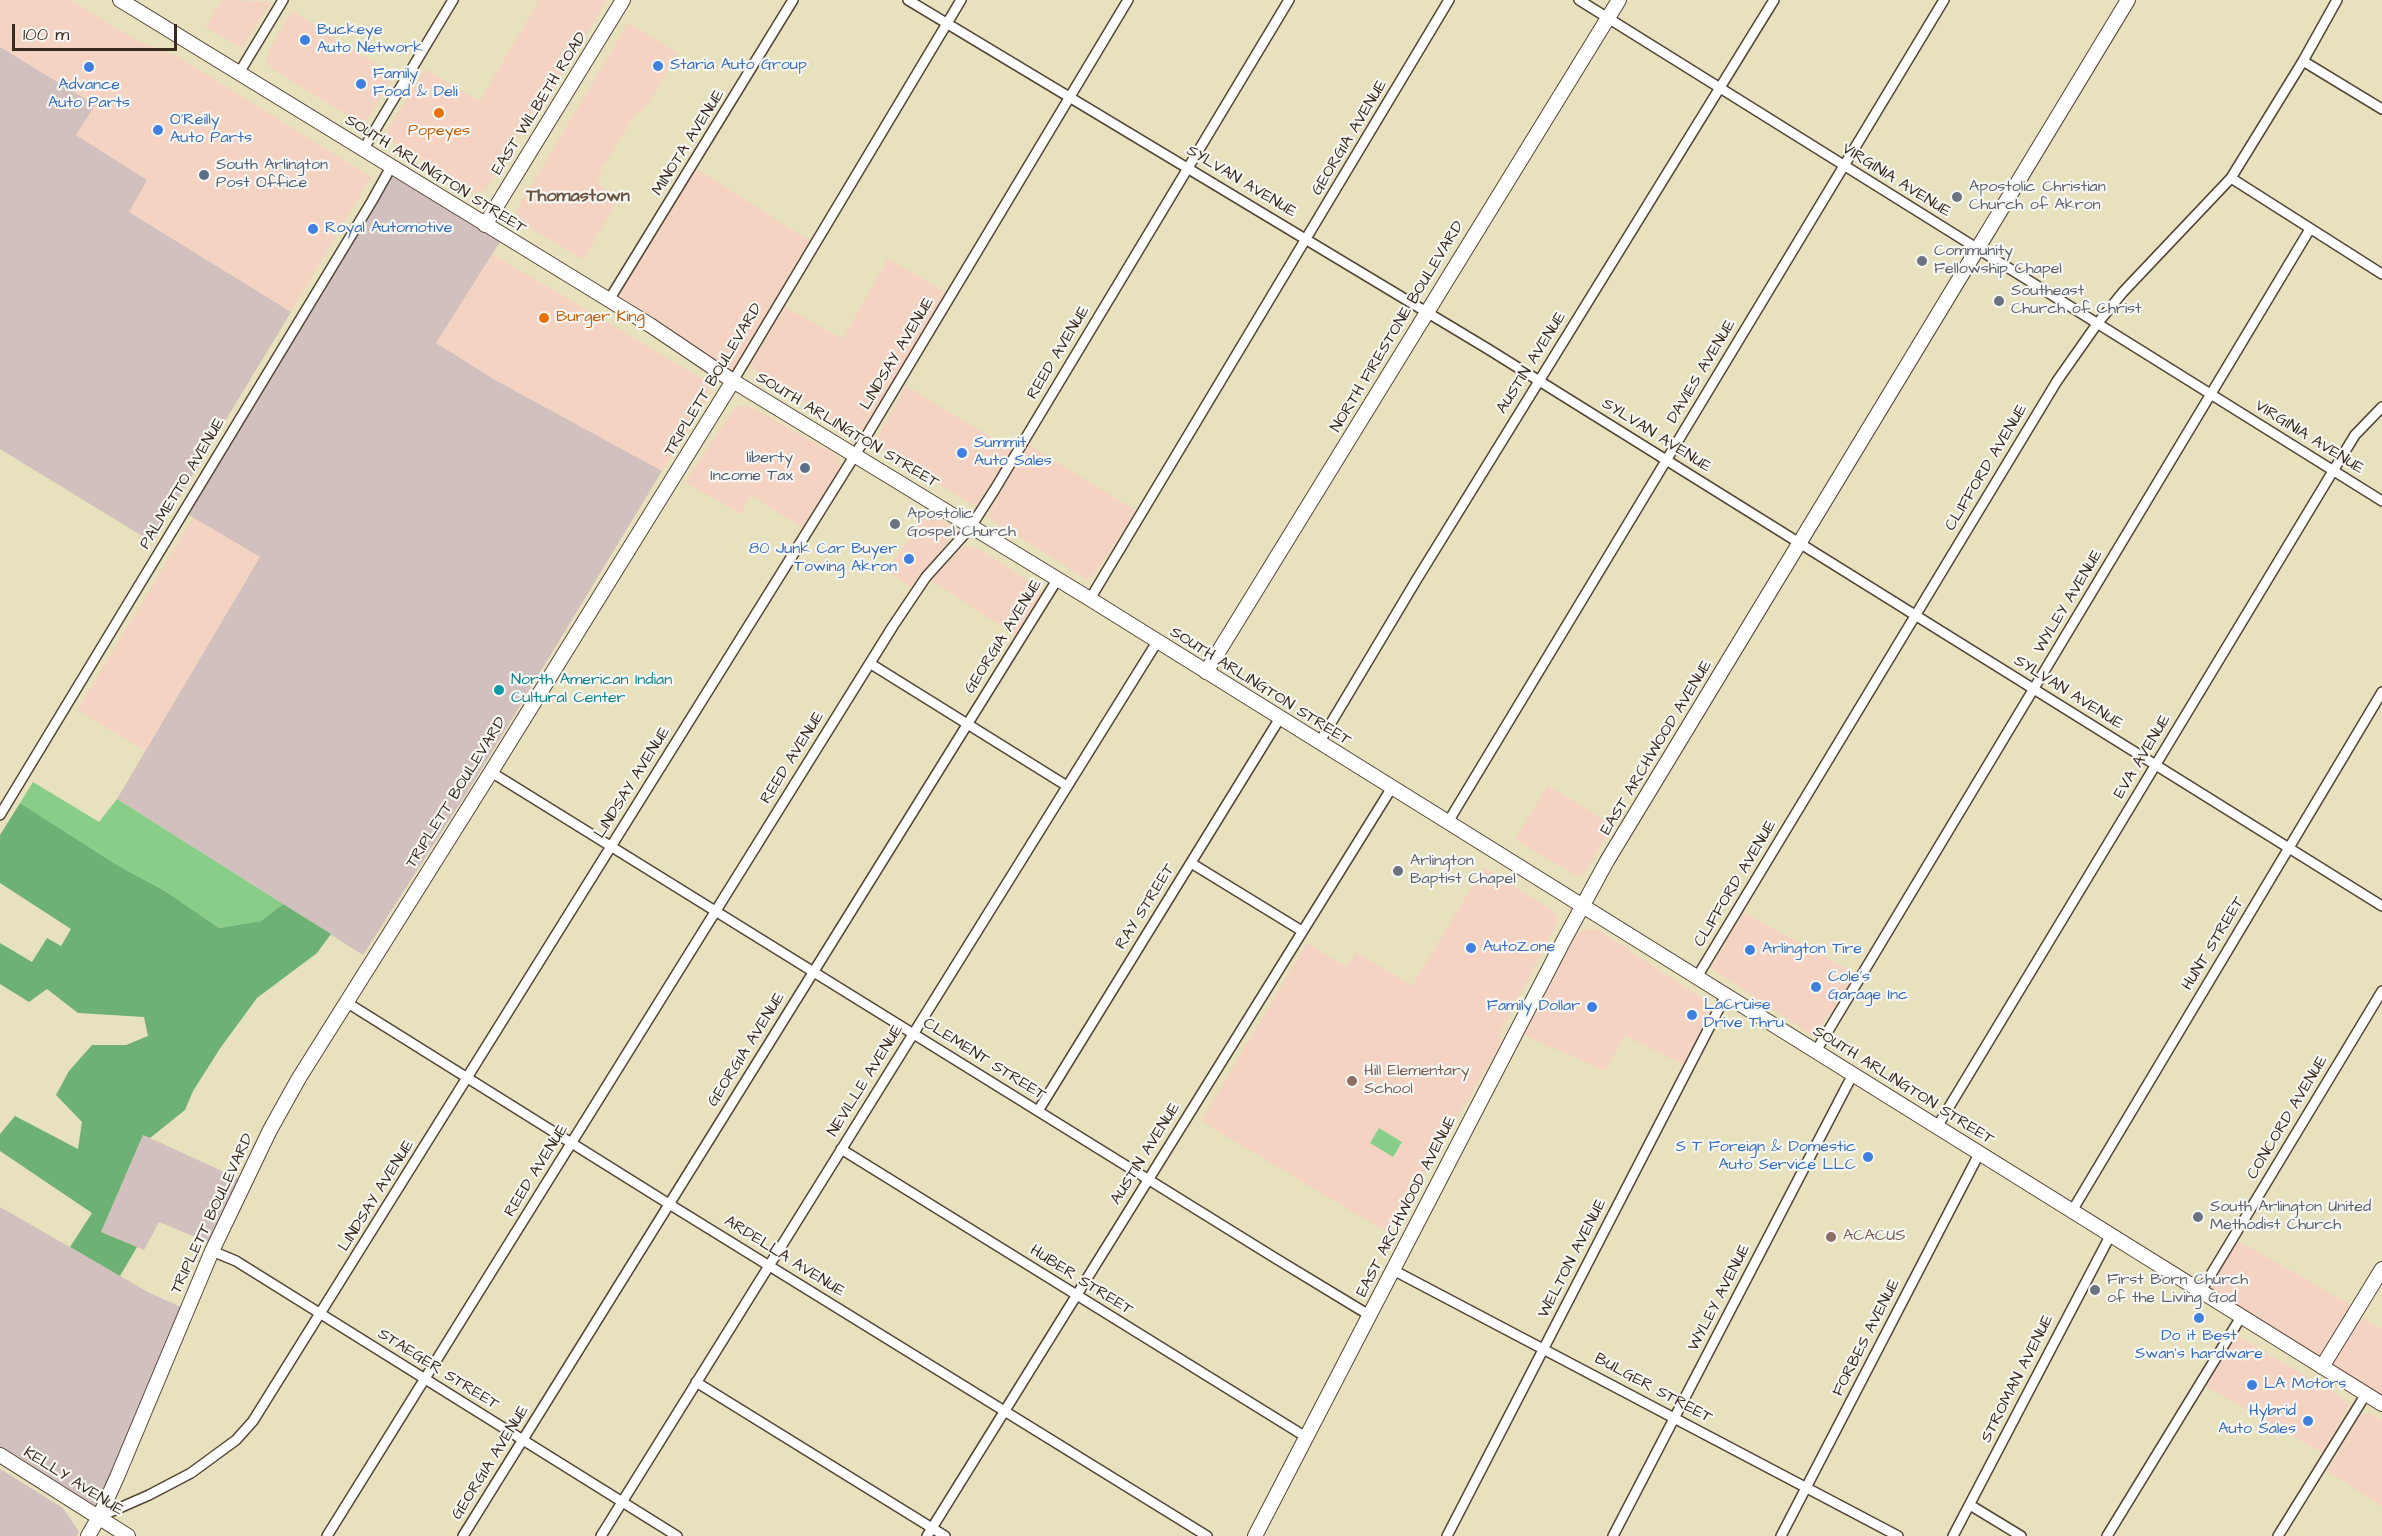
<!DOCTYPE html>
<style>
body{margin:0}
#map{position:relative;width:2382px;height:1536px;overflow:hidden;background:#e8e1bd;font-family:"Architects Daughter",sans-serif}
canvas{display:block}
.scale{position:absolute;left:12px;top:24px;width:165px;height:27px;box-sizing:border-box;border:3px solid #3b2a1e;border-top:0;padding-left:8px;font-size:18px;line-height:21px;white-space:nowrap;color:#3b2a1e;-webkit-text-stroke:4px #f6f6f2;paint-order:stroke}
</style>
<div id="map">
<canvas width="2382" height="1536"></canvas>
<div class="scale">100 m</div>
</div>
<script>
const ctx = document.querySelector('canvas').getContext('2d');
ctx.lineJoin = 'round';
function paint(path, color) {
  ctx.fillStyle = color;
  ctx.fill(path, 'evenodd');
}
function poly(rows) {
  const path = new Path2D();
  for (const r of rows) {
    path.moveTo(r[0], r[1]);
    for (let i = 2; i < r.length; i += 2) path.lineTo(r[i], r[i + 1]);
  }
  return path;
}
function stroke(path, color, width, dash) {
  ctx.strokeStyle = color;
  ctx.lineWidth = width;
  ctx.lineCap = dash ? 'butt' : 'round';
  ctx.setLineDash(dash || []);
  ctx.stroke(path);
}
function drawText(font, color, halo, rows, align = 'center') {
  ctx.font = font + ' "Architects Daughter",sans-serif';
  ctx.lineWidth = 4.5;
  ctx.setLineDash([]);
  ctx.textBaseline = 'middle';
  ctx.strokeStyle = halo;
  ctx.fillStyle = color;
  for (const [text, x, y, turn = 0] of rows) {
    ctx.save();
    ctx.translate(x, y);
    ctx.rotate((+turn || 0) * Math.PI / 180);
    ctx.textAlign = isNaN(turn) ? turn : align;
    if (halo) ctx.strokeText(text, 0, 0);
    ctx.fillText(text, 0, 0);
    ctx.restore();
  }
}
paint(poly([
 [0,0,70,0,136,40,180,58,371,177,291,312,129,212,147,180,75,135,94,105,0,47],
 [222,0,271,2,242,49,205,27],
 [539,0,607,0,554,89,537,104,485,191,474,193,388,139,387,131,425,69,480,101],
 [292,11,394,75,366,121,358,122,271,68,266,61,270,49],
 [628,23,678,53,649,103,640,113,637,112,599,172,602,174,596,183,619,197,583,260,524,224,519,220,516,211],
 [692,166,815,244,733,381,609,300],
 [492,254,709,383,709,398,662,471,495,380,436,343],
 [888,258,947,293,860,434,846,432,750,366,785,307,843,339],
 [906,386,1014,451,978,506,971,504,878,447,876,439],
 [739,406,749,406,832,452,840,459,839,471,804,529,751,495,740,514,685,482,733,410],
 [1029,445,1136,511,1098,569,1087,580,988,517,992,504],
 [928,510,949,525,953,536,911,587,888,571],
 [194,517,260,557,145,751,77,710],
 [970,546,979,549,1038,587,1041,595,1017,636,930,580,962,548],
 [1548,785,1613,826,1583,875,1576,876,1515,839],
 [1484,867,1554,912,1558,918,1557,923,1498,1037,1503,1041,1388,1233,1201,1121,1307,943,1347,967,1356,952,1412,986],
 [1743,912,1858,975,1813,1036,1711,968],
 [1597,929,1701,998,1711,1009,1686,1066,1625,1036,1605,1071,1524,1035,1577,933,1585,930],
 [2233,1238,2358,1309,2355,1315,2382,1329,2382,1404,2201,1291],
 [2239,1337,2340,1396,2349,1406,2323,1453,2205,1386,2234,1341],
 [2370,1413,2382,1420,2382,1506,2327,1471,2361,1415]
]), '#f5d3c2');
paint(poly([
 [0,47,95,105,76,135,147,180,129,212,291,312,152,542,0,449],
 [391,167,503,237,436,343,495,380,662,471,478,775,363,955,117,799,260,557,184,512],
 [143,1135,244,1181,215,1245,159,1222,144,1250,101,1232],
 [0,1207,148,1292,187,1310,99,1517,0,1455],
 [0,1469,63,1508,79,1532,77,1536,0,1536]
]), '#d1c0bd');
paint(poly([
 [33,782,99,822,117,799,283,904,261,921,219,928,165,891,117,865,20,803],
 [1379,1128,1402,1142,1393,1157,1370,1143]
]), '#88ce89');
paint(poly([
 [20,803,117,865,165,891,219,928,261,921,283,904,331,934,317,953,257,998,221,1047,193,1091,185,1110,150,1138,143,1135,101,1232,137,1247,120,1276,70,1247,92,1213,0,1151,0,1134,15,1116,78,1149,82,1122,56,1095,69,1071,92,1045,126,1045,148,1036,144,1017,78,1013,47,989,29,1002,0,984,0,943,32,962,47,938,61,946,71,929,0,883,0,835]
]), '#6eb175');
const street = poly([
 [908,0,1488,349,2382,906],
 [1579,0,2382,501],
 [2303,61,2382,109],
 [239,73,283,0],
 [363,150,453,0],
 [2231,178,2382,274],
 [609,300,793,0],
 [733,381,961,0],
 [1090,599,1449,0],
 [871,664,1067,786],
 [1319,743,1417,579,1774,0],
 [491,772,1275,1258,1369,1315],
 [0,815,372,201,391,167],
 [1448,822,1944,0],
 [1191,863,1302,931],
 [1697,977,2057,381,2097,324,2123,292,2231,178,2303,61,2337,0],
 [346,1002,669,1204,1207,1536],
 [1816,1051,2310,229],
 [1038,1111,1280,718],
 [1937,1127,2333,471,2355,435,2382,407],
 [841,1149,1306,1437],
 [2072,1211,2382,692],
 [212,1251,236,1261,677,1536],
 [1393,1270,1898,1536],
 [2201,1291,2382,991],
 [696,1382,945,1536],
 [1970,1505,2021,1536],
 [99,1517,149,1495,191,1473,236,1440,253,1421,855,455,1128,0],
 [327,1536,893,626,926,577,970,528,995,489,1289,0],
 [463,1536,1057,580],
 [601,1536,1157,642],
 [927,1536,1391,789],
 [1447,1536,1726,995],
 [1613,1536,1853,1074],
 [1781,1536,1979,1154],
 [1953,1536,2110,1236],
 [2107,1536,2241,1317],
 [2278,1536,2366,1394]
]);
const secondary = poly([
 [120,0,650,325,733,381,1090,599,2382,1404],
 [485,225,623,0],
 [1206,672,1619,0],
 [2322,1367,2382,1269],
 [0,1455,128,1536],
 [88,1536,99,1517,117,1477,212,1251,270,1130,299,1078,491,772,733,381],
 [1255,1536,1564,940,1607,861,2128,0]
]);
stroke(street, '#554536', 12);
stroke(secondary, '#554536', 16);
stroke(street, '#fff', 9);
stroke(secondary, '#fff', 14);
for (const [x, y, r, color] of [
 [305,40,6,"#3f7fe0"],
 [658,66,6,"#3f7fe0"],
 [89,67,6,"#3f7fe0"],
 [361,84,6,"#3f7fe0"],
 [439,113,6,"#e8710a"],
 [158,130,6,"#3f7fe0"],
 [204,175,6,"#5c6f8a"],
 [1957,197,6,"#6b7280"],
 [313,229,6,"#3f7fe0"],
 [1922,261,6,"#6b7280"],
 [1999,301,6,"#6b7280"],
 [544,318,6,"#e8710a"],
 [962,453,6,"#3f7fe0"],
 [805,468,6,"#5c6f8a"],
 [895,524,6,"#6b7280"],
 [909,559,6,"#3f7fe0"],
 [499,690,6,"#0f9aa8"],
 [1398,871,6,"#6b7280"],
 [1471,948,6,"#3f7fe0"],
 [1750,950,6,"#3f7fe0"],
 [1816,987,6,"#3f7fe0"],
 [1592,1007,6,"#3f7fe0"],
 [1692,1015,6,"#3f7fe0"],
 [1352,1081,6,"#8d6e63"],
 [1868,1157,6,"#3f7fe0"],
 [2198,1217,6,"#6b7280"],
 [1831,1237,6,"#8d6e63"],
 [2095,1290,6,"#6b7280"],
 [2199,1318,6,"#3f7fe0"],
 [2252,1385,6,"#3f7fe0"],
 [2308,1421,6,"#3f7fe0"]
]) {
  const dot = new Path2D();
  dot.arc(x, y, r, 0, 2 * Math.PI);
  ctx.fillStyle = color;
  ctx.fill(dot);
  stroke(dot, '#f6f6f2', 2);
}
drawText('16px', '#366cbe', '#f6f6f2', [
 ["Buckeye",317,31],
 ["Auto Network",317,49],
 ["Staria Auto Group",670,66],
 ["Family",373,75],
 ["Food & Deli",373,93],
 ["Advance",89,86,"center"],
 ["Auto Parts",89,104,"center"],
 ["O'Reilly",170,121],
 ["Auto Parts",170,139],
 ["Royal Automotive",325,229],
 ["Summit",974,444],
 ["Auto Sales",974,462],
 ["80 Junk Car Buyer",897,550,"right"],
 ["Towing Akron",897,568,"right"],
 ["AutoZone",1483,948],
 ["Arlington Tire",1762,950],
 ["Cole's",1828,978],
 ["Garage Inc",1828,996],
 ["LaCruise",1704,1006],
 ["Drive Thru",1704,1024],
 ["Family Dollar",1580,1007,"right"],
 ["S T Foreign & Domestic",1856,1148,"right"],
 ["Auto Service LLC",1856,1166,"right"],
 ["Do it Best",2199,1337,"center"],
 ["Swan's hardware",2199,1355,"center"],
 ["LA Motors",2264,1385],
 ["Hybrid",2296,1412,"right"],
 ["Auto Sales",2296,1430,"right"]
], 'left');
drawText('16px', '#3b2a1e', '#f6f6f2', [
 ["EAST WILBETH ROAD",540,104,-58],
 ["GEORGIA AVENUE",1350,138,-59],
 ["MINOTA AVENUE",689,143,-58],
 ["SOUTH ARLINGTON STREET",435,175,32],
 ["VIRGINIA AVENUE",1896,181,32],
 ["SYLVAN AVENUE",1241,182,31],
 ["NORTH FIRESTONE BOULEVARD",1398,327,-59],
 ["REED AVENUE",1059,353,-59],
 ["LINDSAY AVENUE",898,354,-59],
 ["AUSTIN AVENUE",1532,363,-58],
 ["DAVIES AVENUE",1702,372,-59],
 ["TRIPLETT BOULEVARD",714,380,-59],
 ["SOUTH ARLINGTON STREET",847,431,31],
 ["SYLVAN AVENUE",1656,436,32],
 ["VIRGINIA AVENUE",2309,438,32],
 ["CLIFFORD AVENUE",1987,468,-59],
 ["PALMETTO AVENUE",183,484,-59],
 ["WYLEY AVENUE",2069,602,-59],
 ["GEORGIA AVENUE",1004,637,-58],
 ["SOUTH ARLINGTON STREET",1260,687,32],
 ["SYLVAN AVENUE",2068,693,32],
 ["EAST ARCHWOOD AVENUE",1657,748,-59],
 ["EVA AVENUE",2143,757,-59],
 ["REED AVENUE",793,758,-58],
 ["LINDSAY AVENUE",633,783,-58],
 ["TRIPLETT BOULEVARD",457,793,-58],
 ["CLIFFORD AVENUE",1736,884,-59],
 ["RAY STREET",1146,907,-58],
 ["HUNT STREET",2214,944,-59],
 ["GEORGIA AVENUE",747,1050,-58],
 ["CLEMENT STREET",984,1060,32],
 ["NEVILLE AVENUE",866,1081,-58],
 ["SOUTH ARLINGTON STREET",1903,1086,32],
 ["CONCORD AVENUE",2288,1118,-59],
 ["AUSTIN AVENUE",1146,1154,-58],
 ["REED AVENUE",537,1171,-58],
 ["LINDSAY AVENUE",377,1196,-58],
 ["EAST ARCHWOOD AVENUE",1407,1207,-63],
 ["TRIPLETT BOULEVARD",213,1214,-65],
 ["ARDELLA AVENUE",784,1257,32],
 ["WELTON AVENUE",1573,1259,-63],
 ["HUBER STREET",1081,1281,32],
 ["WYLEY AVENUE",1720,1298,-63],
 ["FORBES AVENUE",1867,1338,-63],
 ["STAEGER STREET",438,1370,32],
 ["STROMAN AVENUE",2018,1379,-63],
 ["BULGER STREET",1653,1389,28],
 ["GEORGIA AVENUE",491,1463,-58],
 ["KELLY AVENUE",73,1482,32]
]);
drawText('16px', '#c56008', '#f6f6f2', [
 ["Popeyes",439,132],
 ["Burger King",556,318,"left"]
]);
drawText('16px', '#4e5e75', '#f6f6f2', [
 ["South Arlington",216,166],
 ["Post Office",216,184],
 ["liberty",793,459,"right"],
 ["Income Tax",793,477,"right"]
], 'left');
drawText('16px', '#5b616d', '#f6f6f2', [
 ["Apostolic Christian",1969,188],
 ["Church of Akron",1969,206],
 ["Community",1934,252],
 ["Fellowship Chapel",1934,270],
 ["Southeast",2011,292],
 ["Church of Christ",2011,310],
 ["Apostolic",907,515],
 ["Gospel Church",907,533],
 ["Arlington",1410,862],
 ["Baptist Chapel",1410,880],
 ["South Arlington United",2210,1208],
 ["Methodist Church",2210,1226],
 ["First Born Church",2107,1281],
 ["of the Living God",2107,1299]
], 'left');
drawText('16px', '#0d838f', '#f6f6f2', [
 ["North American Indian",511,681],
 ["Cultural Center",511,699]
], 'left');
drawText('16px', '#785e54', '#f6f6f2', [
 ["Hill Elementary",1364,1072],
 ["School",1364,1090],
 ["ACACUS",1843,1237]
], 'left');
drawText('bold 18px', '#6c543f', '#f6f6f2', [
 ["Thomastown",578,197]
]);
</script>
